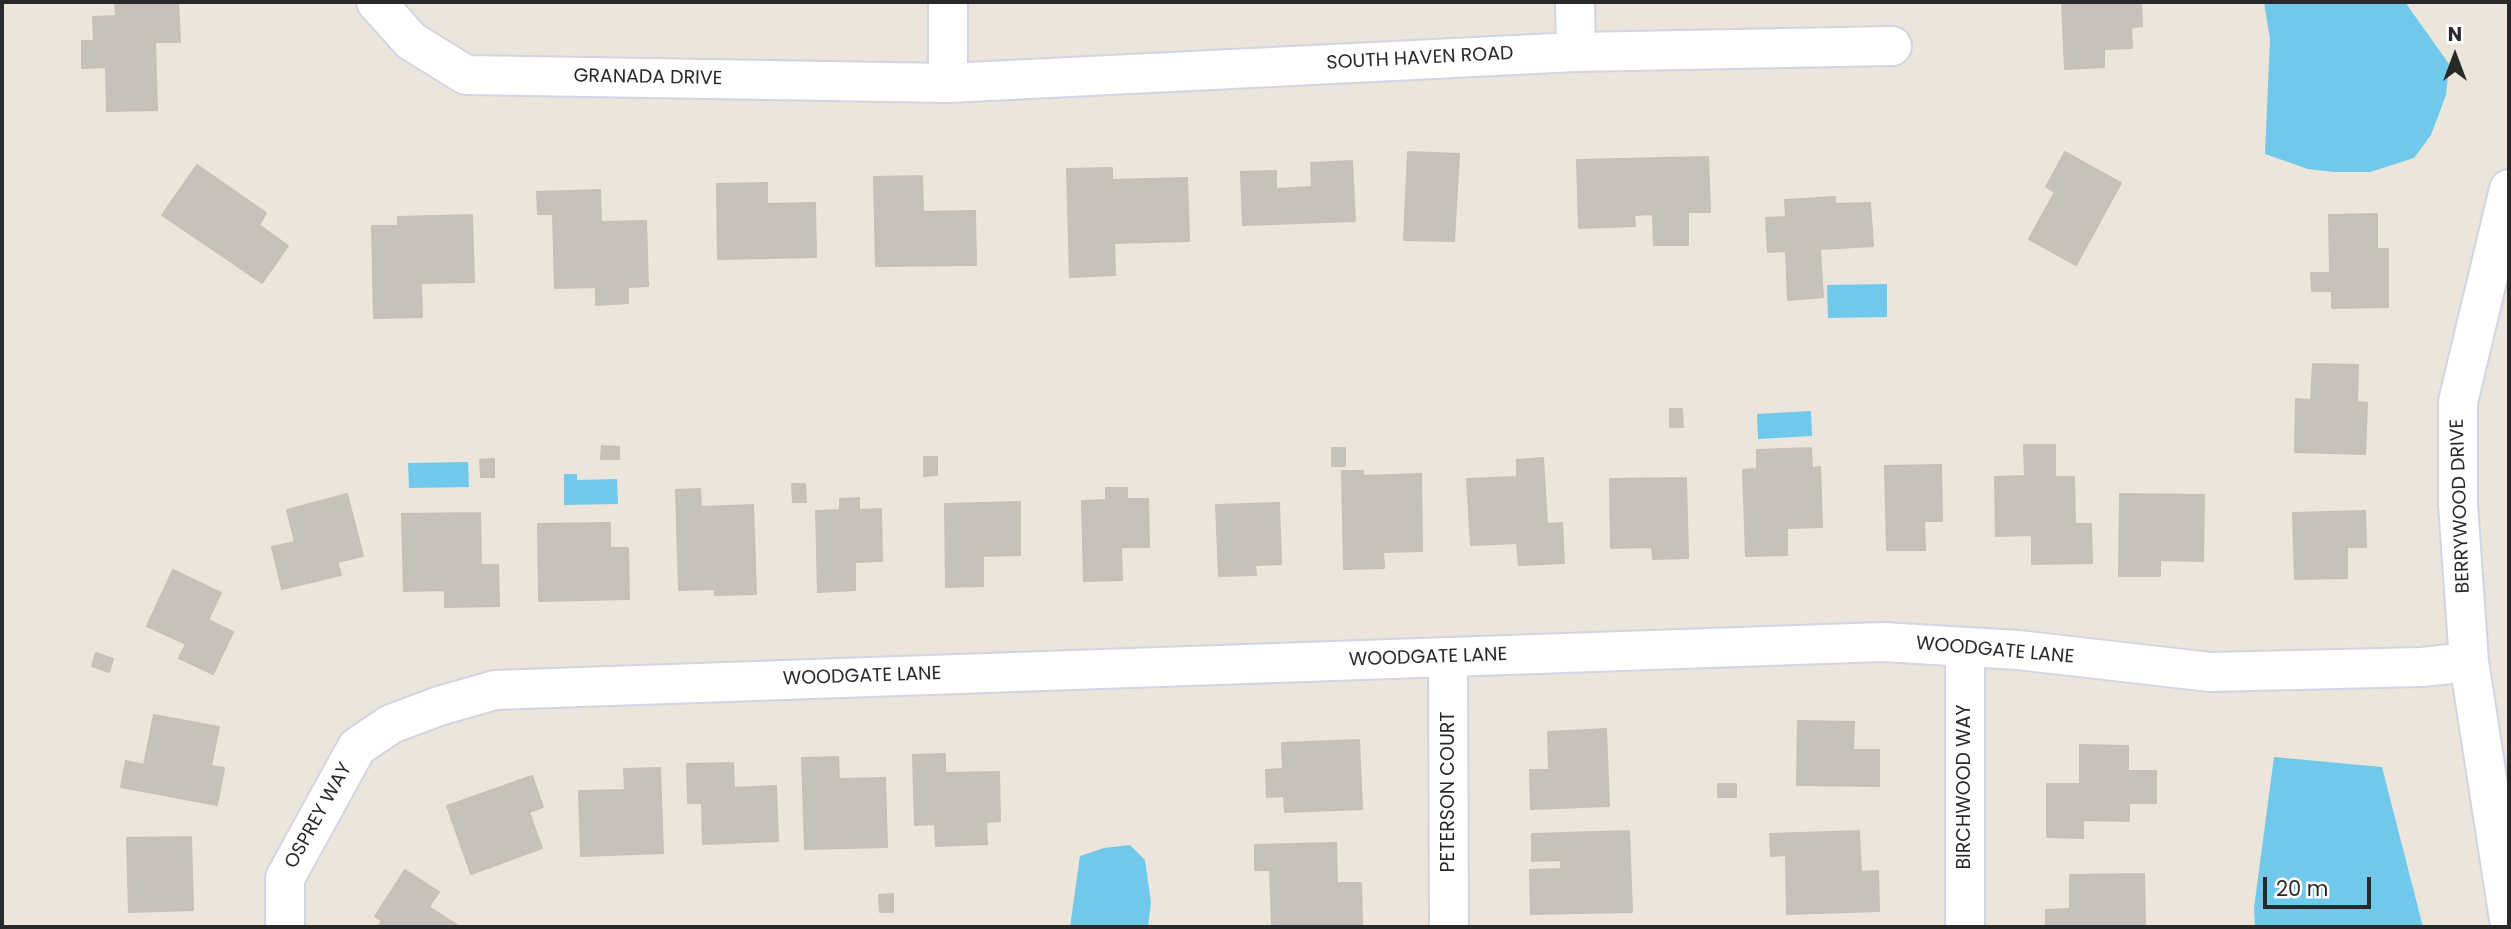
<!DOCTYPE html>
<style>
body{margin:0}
#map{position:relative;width:2511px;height:929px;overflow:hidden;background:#ebe5db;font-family:Poppins,sans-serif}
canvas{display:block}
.frame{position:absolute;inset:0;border:4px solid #292929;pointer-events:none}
.north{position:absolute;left:2420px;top:21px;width:70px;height:70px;-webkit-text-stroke:5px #fff;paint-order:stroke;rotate:0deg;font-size:19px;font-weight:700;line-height:28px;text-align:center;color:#292929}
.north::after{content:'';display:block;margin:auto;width:24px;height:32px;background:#292929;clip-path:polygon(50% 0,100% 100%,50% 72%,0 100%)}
.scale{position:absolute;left:2263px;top:877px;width:108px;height:32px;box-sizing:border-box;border:4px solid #292929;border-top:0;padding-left:9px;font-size:21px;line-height:24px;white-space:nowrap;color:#292929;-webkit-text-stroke:5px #fff;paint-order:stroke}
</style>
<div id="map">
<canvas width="2511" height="929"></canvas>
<div class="frame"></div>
<div class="north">N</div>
<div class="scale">20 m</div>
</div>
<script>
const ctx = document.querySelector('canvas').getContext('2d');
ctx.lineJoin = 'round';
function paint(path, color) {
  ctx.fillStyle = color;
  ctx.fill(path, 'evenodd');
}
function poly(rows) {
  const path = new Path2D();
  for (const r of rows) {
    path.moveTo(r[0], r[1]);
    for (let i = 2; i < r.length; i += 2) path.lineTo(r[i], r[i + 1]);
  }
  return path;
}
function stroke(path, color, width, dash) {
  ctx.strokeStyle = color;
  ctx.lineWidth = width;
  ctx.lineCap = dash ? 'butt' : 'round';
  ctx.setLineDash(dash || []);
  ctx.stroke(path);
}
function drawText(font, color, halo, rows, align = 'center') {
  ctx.font = font + ' Poppins,sans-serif';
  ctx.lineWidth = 5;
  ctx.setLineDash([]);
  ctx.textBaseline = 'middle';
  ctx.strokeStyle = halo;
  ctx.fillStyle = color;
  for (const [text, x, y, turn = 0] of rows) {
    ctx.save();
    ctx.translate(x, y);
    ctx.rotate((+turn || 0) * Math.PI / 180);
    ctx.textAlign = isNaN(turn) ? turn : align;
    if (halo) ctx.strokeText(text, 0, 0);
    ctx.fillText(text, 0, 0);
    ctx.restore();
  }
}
paint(poly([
 [2264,2,2405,2,2449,64,2446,95,2431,135,2414,158,2370,172,2334,172,2308,169,2265,154,2270,39],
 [1887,284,1887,317,1828,318,1827,285],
 [1811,411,1812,436,1758,439,1757,414],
 [468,462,469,487,409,488,408,463],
 [564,474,577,474,577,480,617,479,618,504,564,505],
 [2274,757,2382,767,2423,927,2255,927,2254,908],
 [1130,845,1145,860,1151,902,1148,927,1070,927,1080,856,1104,848]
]), '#70c9eb');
const building = poly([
 [115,2,178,2,180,42,155,42,157,110,107,111,106,67,82,68,82,41,94,41,93,17,116,16,115,2],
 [2062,2,2141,2,2142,26,2131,27,2132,48,2104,49,2104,67,2065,69,2062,2],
 [1408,152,1459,154,1454,241,1404,240,1408,152],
 [2065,152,2121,183,2076,265,2029,239,2055,192,2046,187,2065,152],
 [1708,157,1710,212,1688,212,1688,245,1654,245,1653,214,1634,215,1635,226,1579,228,1577,160,1708,157],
 [1352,161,1355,221,1243,225,1241,172,1276,171,1276,189,1312,187,1311,163,1352,161],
 [197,165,266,213,259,225,288,246,262,283,162,215,197,165],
 [1112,168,1112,180,1187,178,1189,241,1114,243,1115,275,1070,277,1067,169,1112,168],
 [922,176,923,212,975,211,976,265,876,266,874,177,922,176],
 [767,183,767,204,815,203,816,257,718,259,717,184,767,183],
 [600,190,601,222,646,221,648,286,628,287,628,303,596,305,596,287,555,288,553,214,538,214,537,192,600,190],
 [1835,197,1835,204,1870,203,1873,246,1820,249,1823,297,1788,300,1786,251,1768,252,1766,218,1786,217,1785,200,1835,197],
 [2377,214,2377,249,2388,249,2388,307,2332,308,2332,291,2312,291,2311,273,2330,273,2329,215,2377,214],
 [472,215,474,282,421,283,422,317,374,318,372,226,398,226,398,217,472,215],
 [2313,364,2358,365,2357,402,2367,403,2365,454,2295,452,2296,399,2311,400,2313,364],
 [1670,409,1682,409,1683,427,1670,427,1670,409],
 [2024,445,2055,445,2055,477,2074,477,2075,524,2091,524,2092,563,2032,564,2032,535,1996,536,1995,477,2025,476,2024,445],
 [602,446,619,447,619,459,601,459,602,446],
 [1332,448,1345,448,1345,466,1332,466,1332,448],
 [1811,448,1812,468,1820,467,1822,527,1787,528,1787,555,1746,556,1743,470,1757,469,1757,450,1811,448],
 [924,457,937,457,937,475,924,476,924,457],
 [1543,458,1547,524,1562,523,1564,563,1519,565,1517,543,1471,545,1467,479,1517,477,1517,460,1543,458],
 [494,459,494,477,481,477,480,460,494,459],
 [1941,465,1942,521,1924,521,1925,550,1887,550,1885,466,1941,465],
 [1342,471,1363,471,1363,476,1421,474,1422,551,1383,552,1384,568,1344,569,1342,471],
 [1686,478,1688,558,1653,559,1652,547,1611,548,1610,479,1686,478],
 [792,484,805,484,806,502,793,502,792,484],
 [1106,488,1127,488,1127,499,1148,499,1149,547,1121,547,1122,580,1084,581,1082,501,1106,500,1106,488],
 [700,489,701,507,753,505,756,594,715,595,715,589,679,590,676,490,700,489],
 [347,494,363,556,337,562,341,575,282,589,272,547,295,542,287,510,347,494],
 [2120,494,2204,495,2203,561,2160,560,2160,576,2119,576,2120,494],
 [859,498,859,510,881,509,882,561,855,562,855,590,818,592,816,511,840,510,840,499,859,498],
 [1020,502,1020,555,983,556,983,586,946,587,945,504,1020,502],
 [1279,503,1281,564,1255,565,1256,575,1219,576,1216,505,1279,503],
 [2365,511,2366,547,2347,547,2347,578,2295,579,2293,513,2365,511],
 [480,513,481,565,498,565,499,606,445,607,445,590,404,591,402,514,480,513],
 [610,523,610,548,628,548,629,599,539,601,538,524,610,523],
 [173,570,221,593,208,620,233,632,213,674,179,658,186,644,147,626,173,570],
 [96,653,113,659,109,672,92,666,96,653],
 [154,715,219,727,211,766,224,768,217,805,121,787,126,761,144,765,154,715],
 [1798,721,1854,722,1853,750,1879,750,1879,786,1797,785,1798,721],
 [1606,729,1609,806,1531,809,1530,770,1549,770,1548,732,1606,729],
 [1359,740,1362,809,1285,812,1284,796,1267,797,1266,770,1283,769,1282,743,1359,740],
 [2080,745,2128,746,2128,771,2156,771,2156,803,2129,803,2129,821,2083,820,2083,838,2047,837,2047,784,2080,784,2080,745],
 [945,754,945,773,999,772,1000,821,986,822,987,844,936,846,935,824,915,825,913,755,945,754],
 [838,757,839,779,885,778,887,847,805,849,802,758,838,757],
 [733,763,734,788,776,786,778,841,703,844,702,803,688,803,687,764,733,763],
 [660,768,663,853,581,856,579,791,625,790,624,769,660,768],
 [532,776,543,807,529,812,542,848,471,874,447,806,532,776],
 [1718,784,1736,784,1736,797,1718,797,1718,784],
 [1629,831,1632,912,1531,914,1530,870,1561,869,1561,860,1532,861,1532,834,1629,831],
 [1859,831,1861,872,1878,871,1879,911,1787,914,1786,855,1771,856,1770,834,1859,831],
 [191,837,193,910,129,912,127,838,191,837],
 [1336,843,1337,883,1361,883,1362,924,1272,926,1270,870,1255,870,1255,845,1336,843],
 [405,870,439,892,429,907,460,927,378,927,382,921,375,916,405,870],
 [2144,874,2145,927,2046,927,2046,910,2070,909,2070,875,2144,874],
 [893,894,893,912,880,912,879,895,893,894]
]);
paint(building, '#c7c1bb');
stroke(building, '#c6c0b5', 2);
const minor = poly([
 [376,2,411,41,466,75,948,83,1576,52,1892,46],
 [948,2,948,83],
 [1575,2,1576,52],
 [2509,189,2458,402,2458,504,2469,662,2509,919],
 [1965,647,1965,927],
 [1448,657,1449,927],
 [285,927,285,878,357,747,391,724,439,706,495,690,1883,642,2018,650,2210,672,2422,667,2469,662]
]);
stroke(minor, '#d1d4e2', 42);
stroke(minor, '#fff', 38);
drawText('19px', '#292929', '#fff', [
 ["SOUTH HAVEN ROAD",1420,59,-3],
 ["GRANADA DRIVE",648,78,1],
 ["BERRYWOOD DRIVE",2461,506,-92],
 ["WOODGATE LANE",1995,651,5],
 ["WOODGATE LANE",1428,658,-2],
 ["WOODGATE LANE",862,677,-2],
 ["BIRCHWOOD WAY",1965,787,-90],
 ["PETERSON COURT",1449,792,-90],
 ["OSPREY WAY",319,816,-61]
]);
</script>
